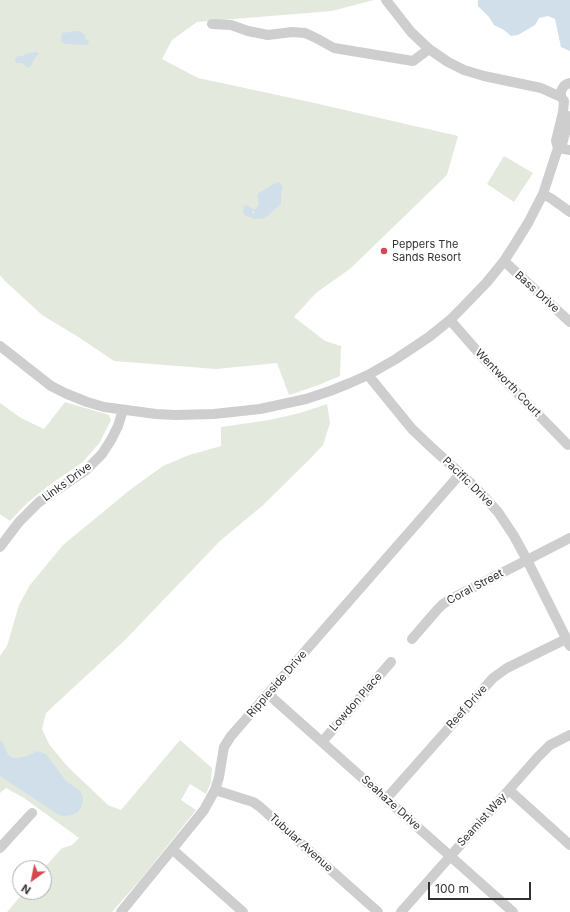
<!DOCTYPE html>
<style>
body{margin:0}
#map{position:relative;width:570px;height:912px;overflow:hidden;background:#fff;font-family:Inter,sans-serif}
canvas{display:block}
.north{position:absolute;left:12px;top:860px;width:40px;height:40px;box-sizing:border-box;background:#fff;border:1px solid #adadad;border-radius:50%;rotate:213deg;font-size:11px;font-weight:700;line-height:16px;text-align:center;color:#313131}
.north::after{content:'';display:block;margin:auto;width:14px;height:18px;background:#d2494f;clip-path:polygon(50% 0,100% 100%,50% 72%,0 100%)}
.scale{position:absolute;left:428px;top:882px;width:103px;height:18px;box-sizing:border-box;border:2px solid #313131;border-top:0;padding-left:5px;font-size:12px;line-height:14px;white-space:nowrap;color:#313131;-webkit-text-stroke:3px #fff;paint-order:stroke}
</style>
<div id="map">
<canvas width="570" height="912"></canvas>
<div class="north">N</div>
<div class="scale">100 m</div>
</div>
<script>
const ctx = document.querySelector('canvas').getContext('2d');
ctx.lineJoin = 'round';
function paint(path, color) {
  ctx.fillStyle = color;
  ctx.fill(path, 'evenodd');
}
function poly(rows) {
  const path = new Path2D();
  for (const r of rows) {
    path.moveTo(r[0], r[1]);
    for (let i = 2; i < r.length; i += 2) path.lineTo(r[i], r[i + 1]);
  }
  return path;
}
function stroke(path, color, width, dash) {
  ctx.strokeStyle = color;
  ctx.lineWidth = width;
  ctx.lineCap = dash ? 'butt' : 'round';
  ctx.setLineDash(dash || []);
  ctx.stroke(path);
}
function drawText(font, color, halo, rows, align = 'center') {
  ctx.font = font + ' Inter,sans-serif';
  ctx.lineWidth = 4;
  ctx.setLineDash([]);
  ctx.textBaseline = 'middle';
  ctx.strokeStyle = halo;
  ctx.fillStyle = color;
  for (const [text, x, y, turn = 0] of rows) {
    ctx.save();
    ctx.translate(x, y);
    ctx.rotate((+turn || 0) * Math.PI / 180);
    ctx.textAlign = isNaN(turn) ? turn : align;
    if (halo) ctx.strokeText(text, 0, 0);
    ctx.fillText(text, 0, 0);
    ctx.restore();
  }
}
paint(poly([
 [0,0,374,0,332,11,197,22,172,40,162,59,198,78,310,102,458,136,447,175,351,268,316,293,294,317,325,341,341,346,340,376,316,386,289,395,277,363,216,369,114,361,80,338,42,315,5,281,0,275],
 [504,156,533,173,514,202,487,184],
 [65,402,109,415,111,420,100,442,83,462,48,486,25,505,10,521,0,514,0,403,21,418,44,429],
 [327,404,330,423,323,445,309,460,262,506,220,541,125,640,46,713,42,729,49,744,67,766,108,805,121,810,180,740,212,768,211,782,206,794,190,784,181,800,196,810,140,880,112,912,7,912,24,892,44,892,44,868,62,848,72,845,79,838,24,798,6,788,0,793,0,656,7,646,19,605,30,585,63,545,131,489,163,466,189,455,221,446,221,427,269,420,300,413]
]), '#e4e9de');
paint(poly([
 [478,0,570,0,570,51,561,47,555,19,548,16,539,18,535,25,518,35,511,36,504,30,494,25,489,17,478,6],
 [77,31,79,31,85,35,85,39,89,41,88,44,86,45,65,44,61,41,62,33],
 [37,52,39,54,35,58,30,67,27,67,22,63,16,63,15,59,18,56,22,56,28,53],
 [279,182,282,185,283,187,281,192,281,204,265,218,255,219,245,215,243,212,244,206,247,205,253,209,252,214,255,213,254,211,254,209,256,209,259,204,257,195,260,192,274,184],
 [0,740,2,741,8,755,13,758,18,758,27,756,37,751,46,754,66,781,79,790,83,797,83,802,81,807,78,812,72,815,64,816,59,815,0,776]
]), '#d0dfea');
stroke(poly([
 [386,0,411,32,429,49,448,62,464,70,484,76,541,88,561,97],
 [212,24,231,25,248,31,268,35,292,32,305,33,316,38,334,48,413,61,429,49],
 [564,101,561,97,561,91,564,86,567,84,570,83],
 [562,144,570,116],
 [558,148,570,150],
 [543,194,552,199,570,212],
 [504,261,570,322],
 [450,320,485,360,568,445],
 [0,346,37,375,51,386,67,394,87,402,104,407,156,414,175,415,214,414,260,409,306,399,330,391,350,383,368,375,396,359,429,337,450,320,462,308,487,282,504,261,515,244,528,223,543,194,558,148,556,141,563,112,564,101],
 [368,375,412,429,431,447,474,486,498,512,514,536,527,560,570,646],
 [0,547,19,522,39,502,86,470,102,454,111,440,118,426,123,410],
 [412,639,437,610,443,604,451,599,570,538],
 [268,694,513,912],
 [322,742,391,662],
 [215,790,253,802,259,806,378,912],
 [509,790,570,845],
 [386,799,493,678,507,668,566,639],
 [0,848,32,813],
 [172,849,243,912],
 [121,912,204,810,215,790,219,777,224,747,231,736,461,473],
 [401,912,537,758,550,745,570,735]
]), '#cecece', 10);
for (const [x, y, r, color] of [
 [384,251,4,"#d2494f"]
]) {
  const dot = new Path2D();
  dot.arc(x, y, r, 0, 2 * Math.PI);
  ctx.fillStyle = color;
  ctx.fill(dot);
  stroke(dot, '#fff', 1.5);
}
drawText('11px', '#313131', '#fff', [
 ["Peppers The",392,245],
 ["Sands Resort",392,258]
], 'left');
drawText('11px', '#313131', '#fff', [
 ["Bass Drive",537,292,42],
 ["Wentworth Court",508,383,46],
 ["Links Drive",67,482,-36],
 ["Pacific Drive",468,482,44],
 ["Coral Street",475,587,-28],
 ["Rippleside Drive",277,684,-49],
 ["Lowdon Place",356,702,-49],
 ["Reef Drive",467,707,-48],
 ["Seahaze Drive",391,803,42],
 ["Seamist Way",482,820,-48],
 ["Tubular Avenue",301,843,42]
]);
</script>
